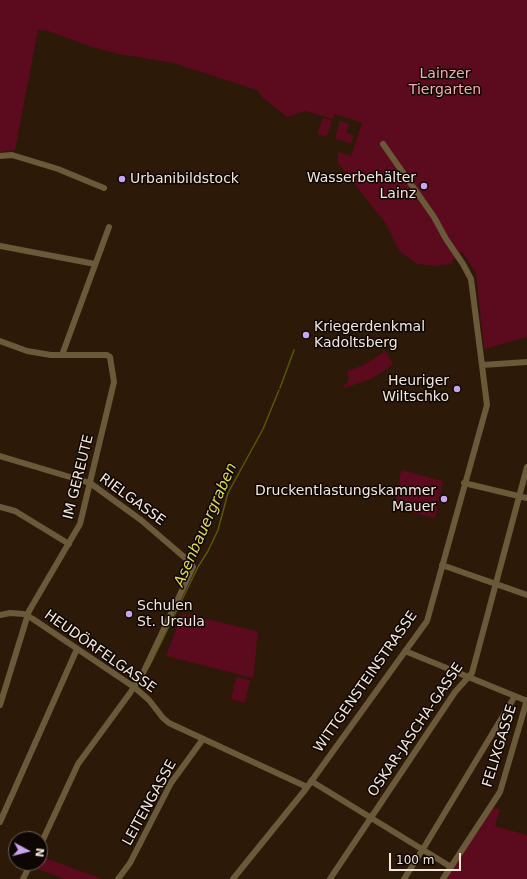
<!DOCTYPE html>
<meta charset="utf-8">
<style>
body{margin:0}
#map{position:relative;width:527px;height:879px;overflow:hidden;background:#2c1908;font-family:"DejaVu Sans",sans-serif}
canvas{display:block}
.north{position:absolute;left:8px;top:831px;width:40px;height:40px;box-sizing:border-box;background:#0e0602;border:1px solid #6a6059;border-radius:50%;rotate:97deg;font-size:11px;font-weight:700;line-height:16px;text-align:center;color:#f4e7dc}
.north::after{content:'';display:block;margin:auto;width:14px;height:18px;background:#c8a6ef;clip-path:polygon(50% 0,100% 100%,50% 72%,0 100%)}
.scale{position:absolute;left:389px;top:853px;width:72px;height:18px;box-sizing:border-box;border:2px solid #f4e7dc;border-top:0;padding-left:5px;font-size:12px;line-height:14px;white-space:nowrap;color:#f4e7dc;-webkit-text-stroke:3px #0e0602;paint-order:stroke}
</style>
<div id="map">
<canvas width="527" height="879"></canvas>
<div class="north">N</div>
<div class="scale">100 m</div>
</div>
<script>
const ctx = document.querySelector('canvas').getContext('2d');
ctx.lineJoin = 'round';
function paint(path, color) {
  ctx.fillStyle = color;
  ctx.fill(path, 'evenodd');
}
function poly(rows) {
  const path = new Path2D();
  for (const r of rows) {
    path.moveTo(r[0], r[1]);
    for (let i = 2; i < r.length; i += 2) path.lineTo(r[i], r[i + 1]);
  }
  return path;
}
function stroke(path, color, width, dash) {
  ctx.strokeStyle = color;
  ctx.lineWidth = width;
  ctx.lineCap = dash ? 'butt' : 'round';
  ctx.setLineDash(dash || []);
  ctx.stroke(path);
}
function drawText(font, color, halo, rows, align = 'center') {
  ctx.font = font + ' "DejaVu Sans",sans-serif';
  ctx.lineWidth = 3;
  ctx.setLineDash([]);
  ctx.textBaseline = 'middle';
  ctx.strokeStyle = halo;
  ctx.fillStyle = color;
  for (const [text, x, y, turn = 0] of rows) {
    ctx.save();
    ctx.translate(x, y);
    ctx.rotate((+turn || 0) * Math.PI / 180);
    ctx.textAlign = isNaN(turn) ? turn : align;
    if (halo) ctx.strokeText(text, 0, 0);
    ctx.fillText(text, 0, 0);
    ctx.restore();
  }
}
paint(poly([
 [0,0,527,0,527,337,484,349,476,273,462,252,454,258,451,264,433,266,417,264,400,252,386,224,338,163,338,152,351,156,362,123,335,114,333,119,305,111,287,117,262,97,257,90,173,63,119,54,95,48,48,31,38,30,15,150,0,152],
 [323,118,332,121,327,137,317,134],
 [340,121,349,124,346,133,354,135,351,144,335,138],
 [386,351,393,365,371,379,344,388,344,385,348,383,347,381,349,379,347,371,362,366],
 [401,470,443,481,435,518,395,509,398,494],
 [182,613,256,631,258,633,253,678,166,656],
 [236,677,250,680,245,703,231,699],
 [493,808,500,809,495,826,527,835,527,879,446,879],
 [40,856,102,879,65,879,34,868,37,863,40,863]
]), '#5c0a1d');
stroke(poly([
 [280,388,294,350],
 [149,667,198,567,208,551,218,530,228,493,263,429,279,390]
]), '#595706', 1.5);
stroke(poly([
 [0,156,12,155,58,169,104,188],
 [0,246,95,264],
 [0,341,27,351,51,355,107,355,110,357,114,382,80,524,29,611,0,705],
 [62,355,109,227],
 [482,365,527,362],
 [0,456,90,483,141,520,191,563,193,567,144,671,130,693,78,764,40,846],
 [464,483,527,498],
 [0,507,15,511,69,544],
 [442,565,527,595],
 [0,615,10,613,24,614,33,619,134,687,149,700,163,718,169,723,307,787],
 [405,651,527,701],
 [311,781,451,867],
 [0,822,77,649],
 [23,879,31,863],
 [118,879,130,863,171,783,203,739],
 [233,879,305,790,427,621,487,405,471,279,463,264,446,239,434,217,383,144],
 [330,879,455,692,472,673,527,467],
 [404,879,423,849,515,696],
 [443,879,500,792,527,700]
]), '#6a5a39', 6);
for (const [x, y, r, color] of [
 [122,179,4,"#c8a6ef"],
 [424,186,4,"#c8a6ef"],
 [306,335,4,"#c8a6ef"],
 [457,389,4,"#c8a6ef"],
 [444,499,4,"#c8a6ef"],
 [129,614,4,"#c8a6ef"]
]) {
  const dot = new Path2D();
  dot.arc(x, y, r, 0, 2 * Math.PI);
  ctx.fillStyle = color;
  ctx.fill(dot);
  stroke(dot, '#0e0602', 1.5);
}
drawText('14px', '#f7acb1', '#0e0602', [
 ["Lainzer",445,74],
 ["Tiergarten",445,90]
]);
drawText('14px', '#f4e7dc', '#0e0602', [
 ["Wasserbehälter",416,178],
 ["Lainz",416,194],
 ["Urbanibildstock",130,179,"left"],
 ["Kriegerdenkmal",314,327,"left"],
 ["Kadoltsberg",314,343,"left"],
 ["Heuriger",449,381],
 ["Wiltschko",449,397],
 ["Druckentlastungskammer",436,491],
 ["Mauer",436,507],
 ["Schulen",137,606,"left"],
 ["St. Ursula",137,622,"left"]
], 'right');
drawText('14px', '#f4e7dc', '#0e0602', [
 ["IM GEREUTE",79,477,-76],
 ["RIELGASSE",132,500,36],
 ["HEUDÖRFELGASSE",100,652,35],
 ["WITTGENSTEINSTRASSE",366,682,-55],
 ["OSKAR-JASCHA-GASSE",416,730,-56],
 ["FELIXGASSE",500,746,-73],
 ["LEITENGASSE",150,803,-61]
]);
drawText('italic 15px', '#ddda5c', '#0e0602', [
 ["Asenbauergraben",206,525,-66]
]);
</script>
